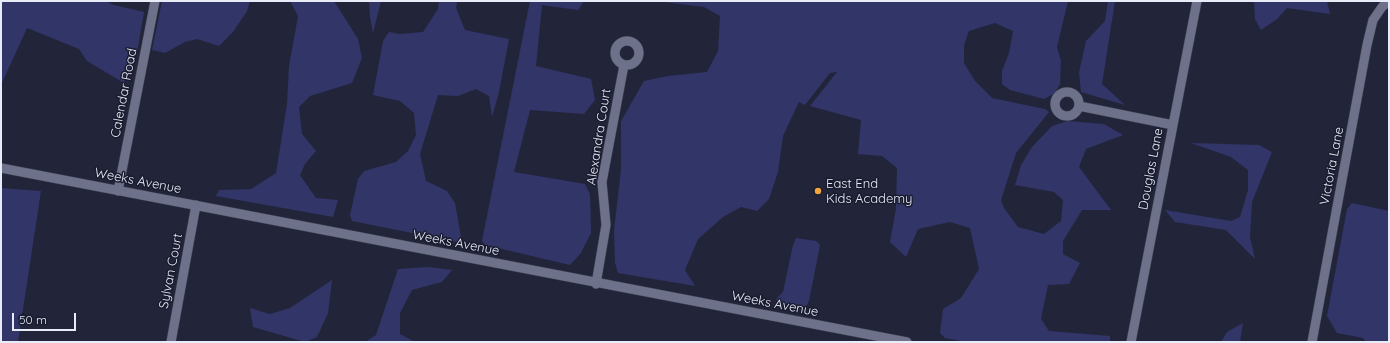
<!DOCTYPE html>
<style>
body{margin:0}
#map{position:relative;width:1390px;height:343px;overflow:hidden;background:#222539;font-family:Quicksand,sans-serif}
canvas{display:block}
.frame{position:absolute;inset:0;border:2px solid #e8ebf8;pointer-events:none}
.scale{position:absolute;left:12px;top:313px;width:64px;height:18px;box-sizing:border-box;border:2px solid #e8ebf8;border-top:0;padding-left:5px;font-size:12px;line-height:14px;white-space:nowrap;color:#e8ebf8;-webkit-text-stroke:3px #191b2e;paint-order:stroke}
</style>
<div id="map">
<canvas width="1390" height="343"></canvas>
<div class="frame"></div>
<div class="scale">50 m</div>
</div>
<script>
const ctx = document.querySelector('canvas').getContext('2d');
ctx.lineJoin = 'round';
function paint(path, color) {
  ctx.fillStyle = color;
  ctx.fill(path, 'evenodd');
}
function poly(rows) {
  const path = new Path2D();
  for (const r of rows) {
    if (r.length === 3) {
      path.moveTo(r[0] + r[2], r[1]);
      path.arc(r[0], r[1], r[2], 0, 2 * Math.PI);
      continue;
    }
    path.moveTo(r[0], r[1]);
    for (let i = 2; i < r.length; i += 2) path.lineTo(r[i], r[i + 1]);
  }
  return path;
}
function stroke(path, color, width, dash) {
  ctx.strokeStyle = color;
  ctx.lineWidth = width;
  ctx.lineCap = dash ? 'butt' : 'round';
  ctx.setLineDash(dash || []);
  ctx.stroke(path);
}
function drawText(font, color, halo, rows, align = 'center') {
  ctx.font = font + ' Quicksand,sans-serif';
  ctx.lineWidth = 3;
  ctx.setLineDash([]);
  ctx.textBaseline = 'middle';
  ctx.strokeStyle = halo;
  ctx.fillStyle = color;
  for (const [text, x, y, turn = 0] of rows) {
    ctx.save();
    ctx.translate(x, y);
    ctx.rotate((+turn || 0) * Math.PI / 180);
    ctx.textAlign = isNaN(turn) ? turn : align;
    if (halo) ctx.strokeText(text, 0, 0);
    ctx.fillText(text, 0, 0);
    ctx.restore();
  }
}
paint(poly([
 [1,1,105,1,114,5,144,12,137,53,124,83,87,61,79,49,27,28,1,85],
 [162,1,250,1,247,11,233,32,219,46,197,39,185,42,165,53,152,50],
 [290,1,334,1,358,39,362,58,352,83,310,96,299,107,302,134,316,151,305,164,300,175,316,198,338,200,333,217,216,196,219,190,251,189,276,173,287,104,289,66,298,16],
 [369,1,381,1,373,33,370,17],
 [439,1,457,1,456,8,465,30,509,39,499,92,492,117,489,96,476,89,458,96,438,95,420,154,426,181,447,191,455,203,462,243,352,221,350,215,358,179,364,171,396,162,408,151,416,135,414,113,400,101,373,95,383,41,389,32,400,34,423,32,438,9],
 [530,1,584,1,578,10,542,5,536,66,591,79,595,100,584,114,530,110,514,172,585,184,590,194,591,233,581,253,570,265,485,245,482,241],
 [656,1,1068,1,1057,47,1061,61,1060,84,1055,93,1044,99,1010,90,1002,84,1002,71,1009,53,1013,31,995,23,969,31,964,45,964,63,975,81,992,98,1045,109,1049,112,1016,153,1001,200,1004,208,1018,227,1044,234,1061,221,1063,200,1054,192,1015,185,1021,165,1032,147,1052,126,1068,121,1104,124,1123,135,1086,149,1079,167,1111,210,1082,210,1063,241,1063,254,1080,263,1069,284,1048,285,1041,319,1049,331,1110,336,1110,342,967,342,945,338,940,333,943,309,961,298,979,269,970,228,950,222,918,229,906,257,890,242,896,209,897,168,882,156,858,154,861,120,810,106,837,72,830,73,805,105,799,102,783,136,778,172,769,199,757,211,741,207,723,217,698,239,685,270,695,286,618,273,615,263,614,231,621,169,621,121,644,81,668,76,707,72,718,51,720,16,704,7],
 [1108,1,1115,1,1102,84,1125,105,1081,92,1079,72,1086,41,1105,21],
 [1254,1,1327,1,1330,14,1287,8,1277,19,1261,30,1255,19],
 [1191,143,1259,145,1272,152,1252,202,1250,237,1255,259,1226,230,1175,222,1165,210,1231,221,1240,217,1248,190,1248,170,1231,157],
 [1,188,41,191,18,342,1,342],
 [1352,203,1389,211,1389,342,1366,342,1363,338,1337,333,1327,316,1347,209],
 [796,238,816,241,820,245,809,301,804,311,779,305,776,299,783,292,793,245],
 [428,267,452,270,442,282,412,290,400,313,400,334,415,342,365,342,376,335,398,269],
 [332,280,328,313,317,337,305,342,253,327,250,308,270,314,290,308],
 [1243,323,1240,342,1221,342,1227,332]
]), '#323568');
const minor = poly([
 [627,53,12],
 [1067,104,12],
 [1079,106,1173,125],
 [1,168,907,342],
 [118,191,155,1],
 [596,284,606,225,602,182,624,65],
 [171,342,196,205],
 [1131,342,1197,1],
 [1312,342,1367,45,1373,20,1382,7,1389,1]
]);
stroke(minor, '#414254', 10);
stroke(minor, '#6d7189', 9);
for (const [x, y, r, color] of [
 [818,191,4,"#f3a442"]
]) {
  const dot = new Path2D();
  dot.arc(x, y, r, 0, 2 * Math.PI);
  ctx.fillStyle = color;
  ctx.fill(dot);
  stroke(dot, '#191b2e', 1.5);
}
drawText('13px', '#e8ebf8', '#191b2e', [
 ["Calendar Road",124,93,-79],
 ["Alexandra Court",599,137,-81],
 ["Victoria Lane",1332,166,-79],
 ["Douglas Lane",1151,169,-79],
 ["Weeks Avenue",138,181,11],
 ["Weeks Avenue",456,243,11],
 ["Sylvan Court",171,271,-79],
 ["Weeks Avenue",775,304,11]
]);
drawText('13px', '#e8ebf8', '#191b2e', [
 ["East End",826,184],
 ["Kids Academy",826,199]
], 'left');
</script>
